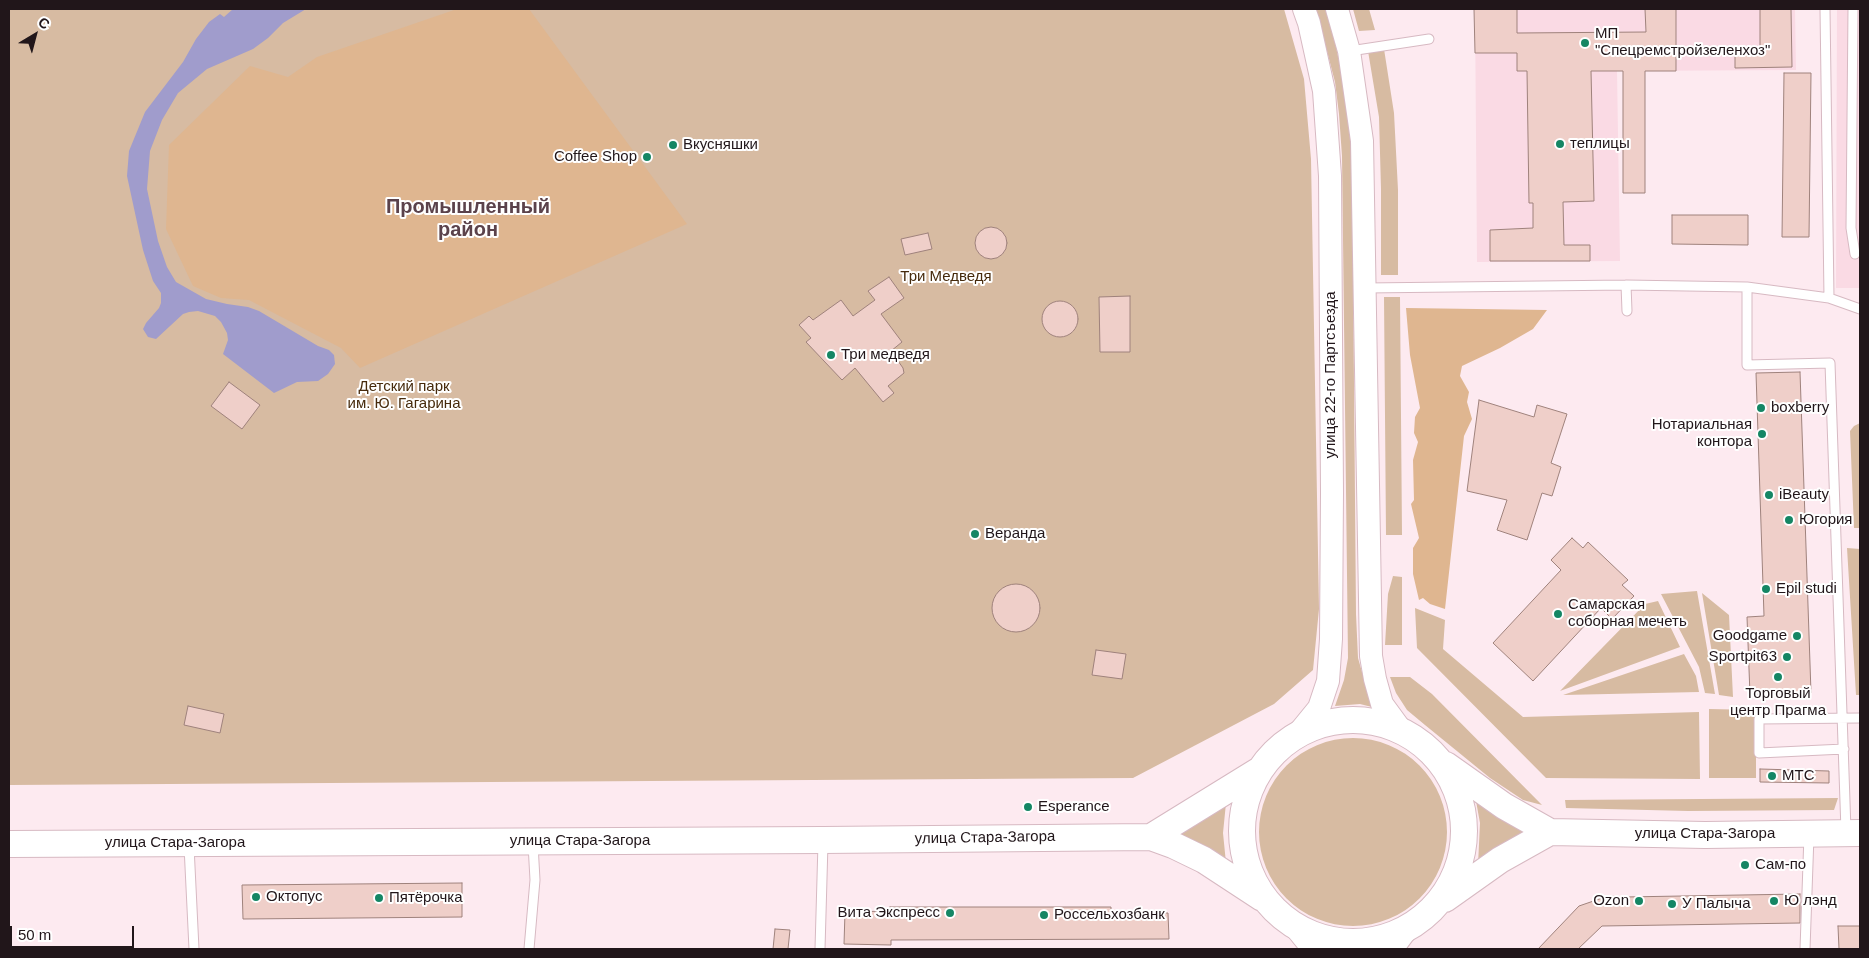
<!DOCTYPE html>
<meta charset="utf-8">
<style>
body{margin:0}
#map{position:relative;width:1869px;height:958px;overflow:hidden;background:#fdeaf0;font-family:Arial,sans-serif}
canvas{display:block}
.frame{position:absolute;inset:0;border:10px solid #21161a;pointer-events:none}
.north{position:absolute;left:10px;top:10px;width:50px;height:50px;-webkit-text-stroke:4px #fff;paint-order:stroke;rotate:37deg;font-size:14px;font-weight:700;line-height:20px;text-align:center;color:#21161a}
.north::after{content:'';display:block;margin:auto;width:18px;height:22px;background:#21161a;clip-path:polygon(50% 0,100% 100%,50% 72%,0 100%)}
.scale{position:absolute;left:10px;top:926px;width:124px;height:22px;box-sizing:border-box;border:2px solid #21161a;border-top:0;padding-left:6px;font-size:15px;line-height:18px;white-space:nowrap;color:#21161a;-webkit-text-stroke:4px #fff;paint-order:stroke}
</style>
<div id="map">
<canvas width="1869" height="958"></canvas>
<div class="frame"></div>
<div class="north">С</div>
<div class="scale">50 m</div>
</div>
<script>
const ctx = document.querySelector('canvas').getContext('2d');
ctx.lineJoin = 'round';
function paint(path, color) {
  ctx.fillStyle = color;
  ctx.fill(path, 'evenodd');
}
function poly(rows) {
  const path = new Path2D();
  for (const r of rows) {
    if (r.length === 3) {
      path.moveTo(r[0] + r[2], r[1]);
      path.arc(r[0], r[1], r[2], 0, 2 * Math.PI);
      continue;
    }
    path.moveTo(r[0], r[1]);
    for (let i = 2; i < r.length; i += 2) path.lineTo(r[i], r[i + 1]);
  }
  return path;
}
function stroke(path, color, width, dash) {
  ctx.strokeStyle = color;
  ctx.lineWidth = width;
  ctx.lineCap = dash ? 'butt' : 'round';
  ctx.setLineDash(dash || []);
  ctx.stroke(path);
}
function drawText(font, color, halo, rows, align = 'center') {
  ctx.font = font + ' Arial,sans-serif';
  ctx.lineWidth = 4;
  ctx.setLineDash([]);
  ctx.textBaseline = 'middle';
  ctx.strokeStyle = halo;
  ctx.fillStyle = color;
  for (const [text, x, y, turn = 0] of rows) {
    ctx.save();
    ctx.translate(x, y);
    ctx.rotate((+turn || 0) * Math.PI / 180);
    ctx.textAlign = isNaN(turn) ? turn : align;
    if (halo) ctx.strokeText(text, 0, 0);
    ctx.fillText(text, 0, 0);
    ctx.restore();
  }
}
paint(poly([
 [1475,9,1795,9,1796,70,1617,71,1620,261,1477,262],
 [1837,9,1860,9,1860,288,1836,288]
]), '#fadae4');
paint(poly([
 [9,9,1284,9,1304,79,1311,159,1319,609,1313,670,1274,704,1133,778,9,785],
 [1316,9,1326,9,1334,37,1350,114,1352,155,1356,614,1358,658,1372,707,1360,704,1335,706,1344,680,1348,658,1342,156,1339,114,1335,82],
 [1353,9,1369,9,1375,30,1359,31],
 [1384,49,1394,113,1398,190,1398,275,1381,275,1381,189,1379,117,1368,51],
 [1384,297,1400,297,1402,535,1386,535],
 [1860,423,1860,528,1854,528,1850,431,1854,426],
 [1847,548,1860,549,1860,695,1856,695],
 [1393,576,1402,577,1402,645,1385,645,1388,594],
 [1697,591,1715,694,1705,693,1699,667,1661,594],
 [1702,593,1729,615,1733,697,1719,695],
 [1658,601,1680,647,1560,691,1645,604],
 [1415,608,1445,620,1443,649,1523,717,1699,712,1700,779,1546,778,1417,648],
 [1684,654,1696,676,1699,692,1563,695],
 [1390,677,1410,677,1432,694,1542,805,1523,800,1490,778,1425,725,1407,710,1396,693],
 [1709,709,1756,710,1756,778,1709,778],
 [1353,832,94],
 [1838,798,1834,810,1688,811,1566,808,1565,800],
 [1476,801,1535,834,1478,865,1480,823],
 [1226,803,1223,833,1226,863,1167,838]
]), '#d7bba2');
paint(poly([
 [457,9,529,9,687,224,360,368,341,348,249,300,221,298,193,286,166,229,169,145,250,66,288,77,317,57],
 [1406,308,1547,310,1533,329,1500,348,1462,366,1460,376,1469,392,1467,402,1472,419,1464,436,1445,609,1430,604,1423,598,1419,600,1413,574,1413,548,1419,538,1411,504,1414,500,1413,460,1418,442,1414,433,1415,417,1420,408,1410,355]
]), '#dfb690');
paint(poly([
 [233,9,306,9,283,23,268,38,253,49,207,69,178,93,162,120,150,151,147,189,158,241,167,267,176,282,206,299,227,304,248,307,259,311,318,346,329,350,334,355,335,364,328,374,318,381,297,382,274,393,223,354,228,340,227,333,221,322,215,316,198,311,189,312,183,314,156,339,148,337,143,329,146,323,159,308,161,303,161,293,153,281,143,250,127,176,129,151,145,112,183,62,196,39,209,22,220,14,224,17]
]), '#a09ccc');
const building = poly([
 [1474,9,1517,9,1517,33,1646,32,1645,9,1676,9,1676,71,1645,71,1645,193,1623,193,1623,71,1591,71,1594,201,1563,202,1564,245,1590,245,1590,261,1490,261,1490,230,1533,228,1533,203,1529,203,1527,71,1517,71,1517,53,1475,53,1474,9],
 [1760,9,1791,9,1792,67,1735,68,1735,50,1760,49,1760,9],
 [1784,73,1811,73,1809,237,1782,237,1784,73],
 [1672,215,1748,215,1748,245,1672,244,1672,215],
 [991,243,16],
 [928,233,932,249,905,255,901,239,928,233],
 [889,277,904,298,881,314,902,342,891,351,903,368,904,373,888,386,894,393,883,402,855,368,842,380,806,342,811,338,799,325,809,316,813,320,841,300,853,316,875,300,868,291,889,277],
 [1130,296,1130,352,1100,352,1099,297,1130,296],
 [1060,319,18],
 [1800,372,1811,693,1750,695,1747,617,1764,616,1756,373,1800,372],
 [229,382,260,405,242,429,211,406,229,382],
 [1479,400,1534,417,1537,405,1567,414,1551,463,1561,467,1552,496,1542,493,1527,540,1497,530,1507,500,1467,491,1479,400],
 [1572,538,1583,548,1588,542,1628,580,1622,585,1634,596,1612,619,1601,608,1533,681,1493,643,1561,570,1551,560,1572,538],
 [1016,608,24],
 [1096,650,1126,654,1122,679,1092,675,1096,650],
 [188,706,224,714,220,733,184,725,188,706],
 [1760,769,1829,771,1829,783,1760,782,1760,769],
 [462,883,462,917,243,919,242,885,462,883],
 [1800,894,1800,923,1602,926,1578,949,1538,949,1579,906,1608,896,1624,897,1800,894],
 [890,907,1111,907,1111,912,1168,913,1169,939,891,940,891,945,844,944,845,912,890,911,890,907],
 [1838,926,1860,926,1860,949,1839,949,1838,926],
 [775,929,790,930,788,949,773,949,775,929]
]);
paint(building, '#efcfc9');
stroke(building, '#9f827c', 1);
const service = poly([
 [1825,9,1829,298],
 [1853,9,1851,228,1855,254],
 [1350,51,1429,39],
 [1626,285,1627,311],
 [1747,287,1747,365,1830,363,1846,831],
 [1366,288,1626,285,1747,287,1829,298,1860,309],
 [1844,749,1759,753,1759,719,1860,718],
 [189,846,194,949],
 [529,949,535,880,533,844],
 [820,949,823,843],
 [1805,949,1809,835]
]);
const tertiary = poly([
 [1337,9,1349,51,1362,141,1371,656,1375,679,1382,704,1401,730],
 [1297,735,1319,708,1328,681,1331,639,1332,493,1330,176,1324,91,1309,23,1304,9],
 [1296,928,1313,949],
 [1392,949,1407,929]
]);
const secondary = poly([
 [1353,831,111],
 [1446,765,1504,806,1550,832,1705,835,1860,833],
 [1151,837,1258,771],
 [9,844,823,840,1151,837,1173,845,1204,860,1262,898],
 [1445,899,1500,860,1550,832]
]);
stroke(service, '#d7b9c2', 11);
stroke(tertiary, '#d7b9c2', 24);
stroke(secondary, '#d7b9c2', 28);
stroke(service, '#fff', 9);
stroke(tertiary, '#fff', 22);
stroke(secondary, '#fff', 26);
for (const [x, y, r, color] of [
 [1585,43,5,"#158664"],
 [1560,144,5,"#158664"],
 [673,145,5,"#158664"],
 [647,157,5,"#158664"],
 [831,355,5,"#158664"],
 [1761,408,5,"#158664"],
 [1762,434,5,"#158664"],
 [1769,495,5,"#158664"],
 [1789,520,5,"#158664"],
 [975,534,5,"#158664"],
 [1766,589,5,"#158664"],
 [1558,614,5,"#158664"],
 [1797,636,5,"#158664"],
 [1787,657,5,"#158664"],
 [1778,677,5,"#158664"],
 [1772,776,5,"#158664"],
 [1028,807,5,"#158664"],
 [1745,865,5,"#158664"],
 [256,897,5,"#158664"],
 [379,898,5,"#158664"],
 [1639,901,5,"#158664"],
 [1774,901,5,"#158664"],
 [1672,904,5,"#158664"],
 [950,913,5,"#158664"],
 [1044,915,5,"#158664"]
]) {
  const dot = new Path2D();
  dot.arc(x, y, r, 0, 2 * Math.PI);
  ctx.fillStyle = color;
  ctx.fill(dot);
  stroke(dot, '#fff', 2);
}
drawText('15px', '#21161a', '#fff', [
 ["МП",1595,34],
 ["\"Спецремстройзеленхоз\"",1595,51],
 ["теплицы",1570,144],
 ["Вкусняшки",683,145],
 ["Coffee Shop",637,157,"right"],
 ["Три медведя",841,355],
 ["boxberry",1771,408],
 ["Нотариальная",1752,425,"right"],
 ["контора",1752,442,"right"],
 ["iBeauty",1779,495],
 ["Югория",1799,520],
 ["Веранда",985,534],
 ["Epil studi",1776,589],
 ["Самарская",1568,605],
 ["соборная мечеть",1568,622],
 ["Goodgame",1787,636,"right"],
 ["Sportpit63",1777,657,"right"],
 ["Торговый",1778,694,"center"],
 ["центр Прагма",1778,711,"center"],
 ["МТС",1782,776],
 ["Esperance",1038,807],
 ["Сам-по",1755,865],
 ["Октопус",266,897],
 ["Пятёрочка",389,898],
 ["Ozon",1629,901,"right"],
 ["Ю лэнд",1784,901],
 ["У Палыча",1682,904],
 ["Вита Экспресс",940,913,"right"],
 ["Россельхозбанк",1054,915]
], 'left');
drawText('15px', '#462a0c', '#fff', [
 ["Три Медведя",946,277],
 ["Детский парк",404,387],
 ["им. Ю. Гагарина",404,404]
]);
drawText('15px', '#21161a', '#fff', [
 ["улица 22-го Партсъезда",1331,375,-90],
 ["улица Стара-Загора",1705,834],
 ["улица Стара-Загора",985,838,-1],
 ["улица Стара-Загора",580,841],
 ["улица Стара-Загора",175,843]
]);
drawText('bold 20px', '#5b424b', '#fff', [
 ["Промышленный",468,207],
 ["район",468,230]
]);
</script>
